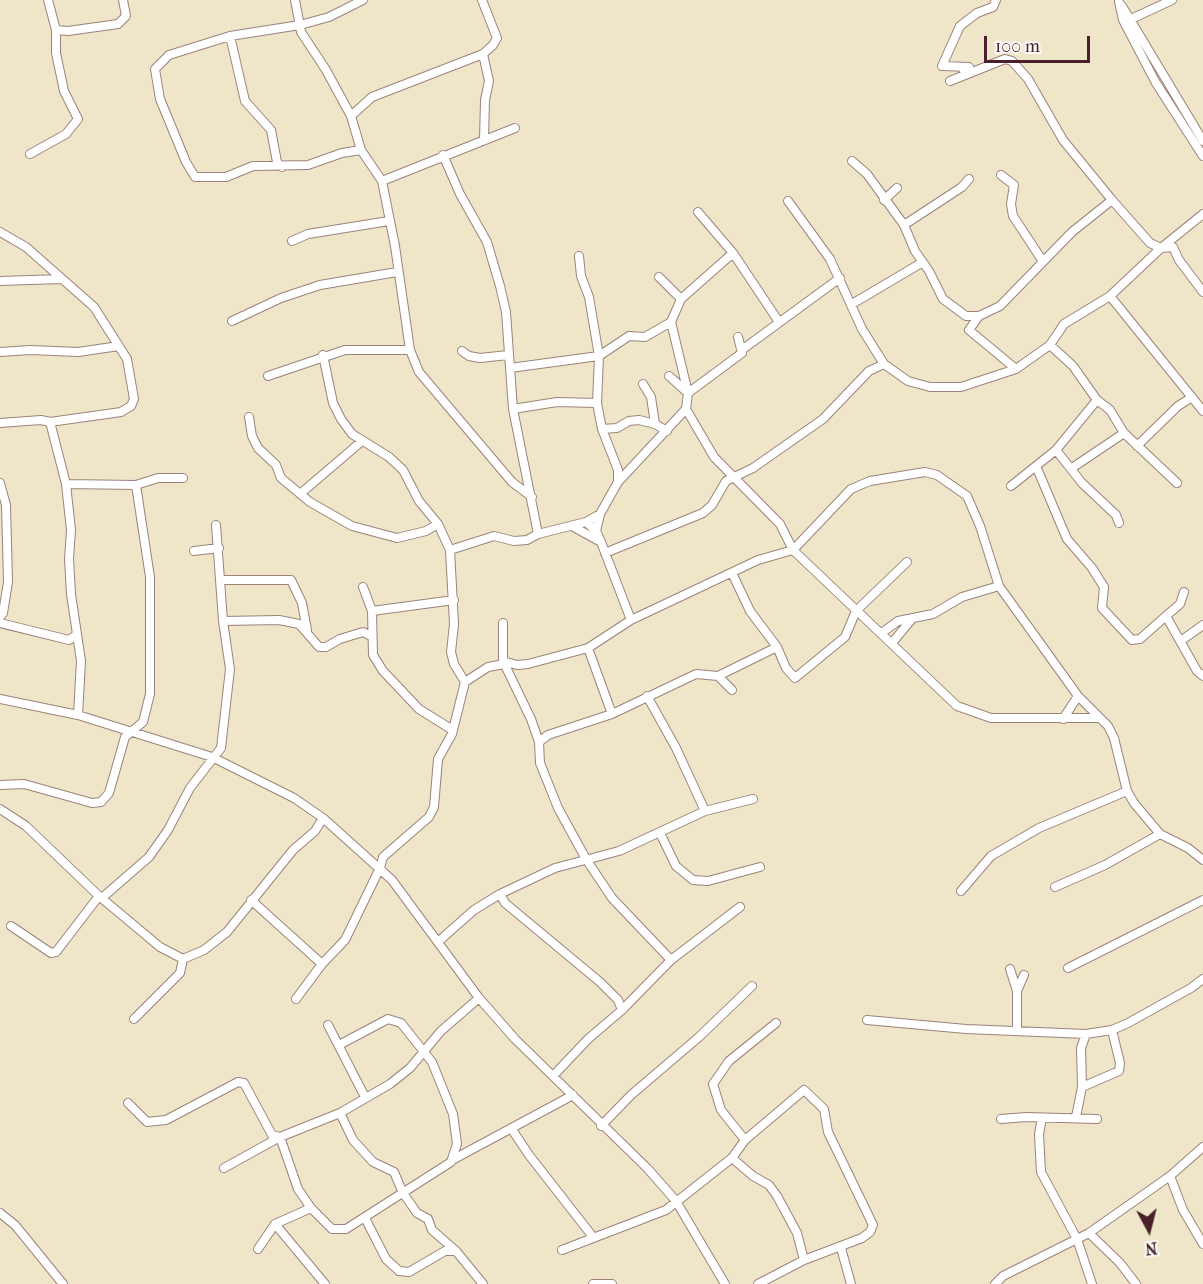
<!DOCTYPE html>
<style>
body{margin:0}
#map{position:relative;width:1203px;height:1284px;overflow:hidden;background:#efe6ca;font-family:"IM FELL French Canon",serif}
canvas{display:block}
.north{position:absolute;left:1119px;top:1200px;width:60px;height:60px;-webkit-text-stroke:4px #fdfcf7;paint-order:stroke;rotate:173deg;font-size:16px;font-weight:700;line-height:24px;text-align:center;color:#4a1f2b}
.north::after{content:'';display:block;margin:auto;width:21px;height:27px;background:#4a1f2b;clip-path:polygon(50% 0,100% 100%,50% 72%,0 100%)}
.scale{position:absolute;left:984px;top:36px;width:106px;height:27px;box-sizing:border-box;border:3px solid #4a1f2b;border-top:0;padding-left:8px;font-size:18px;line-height:21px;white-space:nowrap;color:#4a1f2b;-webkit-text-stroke:4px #fdfcf7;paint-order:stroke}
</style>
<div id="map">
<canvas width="1203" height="1284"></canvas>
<div class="north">N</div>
<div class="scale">100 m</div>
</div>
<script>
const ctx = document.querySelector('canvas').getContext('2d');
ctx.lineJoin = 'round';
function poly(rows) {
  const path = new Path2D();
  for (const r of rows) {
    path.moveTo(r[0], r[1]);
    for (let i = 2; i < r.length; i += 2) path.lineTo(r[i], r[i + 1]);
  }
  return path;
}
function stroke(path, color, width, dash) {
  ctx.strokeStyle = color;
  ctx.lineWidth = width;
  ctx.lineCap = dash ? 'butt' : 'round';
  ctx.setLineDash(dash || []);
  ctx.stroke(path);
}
const minor = poly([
 [48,0,56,30,68,31,118,24,126,16,123,0],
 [295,0,301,32,326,70,351,116,361,150,382,181,395,246,410,350,419,372,512,482,532,497],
 [1119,2,1123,20,1156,83,1203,156],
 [1122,6,1203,141],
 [1131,19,1172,0],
 [230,36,245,101,271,130,277,162,282,167],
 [483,54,489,81,485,100,484,140],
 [964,71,969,67,942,66,960,26,977,13,993,7,996,0],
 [950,81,1005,59,1012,61,1028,79,1063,140,1112,200,1150,243,1161,248,1173,247,1179,260,1203,292],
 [351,116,372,97,483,54,493,45,497,38,482,0],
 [361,150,342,153,308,165,253,166,226,177,195,177,186,162,160,99,155,69,169,55,230,36,300,25,329,17,363,0],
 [30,154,66,134,78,119,64,91,56,53,56,30],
 [443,155,460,194,487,242,500,286,506,312,513,409,538,534],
 [852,161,867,174,904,225,915,251,929,271,943,299,966,316,979,316,1000,306,1072,232,1112,200],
 [1001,175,1014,185,1011,204,1013,216,1042,260],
 [382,181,515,128],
 [884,200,897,188],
 [788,201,830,259,862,329,884,364,908,381,930,387,961,387,1016,369,1050,345,1064,324,1110,296,1161,248,1203,214],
 [698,212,733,253,779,322],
 [904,225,962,187,969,179],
 [0,232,26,247,94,307,127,359,134,399,131,406,121,412,50,422,41,420,0,423],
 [292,241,308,234,389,221],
 [733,253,681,299,671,322,688,393,742,353,738,337],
 [579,256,581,276,589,297,599,356,597,403,602,429,618,470,618,482],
 [659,277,681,299],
 [0,281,62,279],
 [1110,296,1203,411],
 [852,304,923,262],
 [979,316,969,330,1016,369],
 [232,321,281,298,320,285,397,272],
 [1050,345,1073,366,1097,400,1110,410,1124,433,1177,483],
 [743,349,840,278],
 [462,351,469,356,480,358,508,355],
 [0,352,30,350,78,352,119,346],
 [323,355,333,403,341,419,352,434,389,457,403,470,419,501,438,524,450,550,454,624,451,652,454,664,465,682],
 [510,368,599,356,629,336,645,337,671,322],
 [268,376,345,350,410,350],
 [643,384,651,397,655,424],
 [513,409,557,402,597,403],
 [686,409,714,457,780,524,793,550,957,706,991,718,1099,718],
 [249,417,252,436,258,448,276,465,281,478,310,502,352,526,397,538,426,531,438,524],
 [50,422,66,484,71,530,69,559,71,594,81,661,78,715],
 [602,429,617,428,629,421,639,420,655,424,667,431],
 [1137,446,1178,406,1192,397],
 [1056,450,1082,483,1116,515,1119,523],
 [1036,466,1056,450,1097,400],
 [1072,468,1124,433],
 [0,483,6,505,8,582,3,613,0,617],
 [66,484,136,485,158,478,183,478],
 [1011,486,1036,466,1067,539,1092,568,1104,587,1102,608,1132,640,1140,639,1166,616,1197,671,1203,676],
 [300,494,362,441],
 [586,522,596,531,601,542,631,620],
 [216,525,223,621],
 [572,526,601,542],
 [596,531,600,514,618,482,686,409,688,393,669,376],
 [450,550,494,536,514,541,527,540,538,534,586,522,600,514],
 [194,551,219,548],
 [605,553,703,513,712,505,726,481,753,468,823,419,869,371,884,364],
 [732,573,750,611,777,647,786,668,795,678,845,637,856,611,907,562],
 [221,580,291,580,302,603,307,630],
 [363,587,372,611,373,655,383,671,419,709,451,729],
 [372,611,454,600],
 [1166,616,1180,604,1184,592],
 [0,623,69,640,76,635],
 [503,623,503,661,531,719,539,742,540,763,558,808,586,859,612,898,671,960],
 [883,632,898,621,933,614,962,597,999,586],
 [1182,640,1203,625],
 [892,643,911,620],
 [588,648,612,714],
 [503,661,517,665,528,664,588,648,631,620,758,560,793,550,851,489,870,481,925,472,937,475,967,496,980,526,999,586,1078,696,1108,726,1114,738,1127,791,1134,803,1160,834,1188,848,1203,860],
 [718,676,777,647],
 [647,696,676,748,705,811],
 [0,699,78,715,212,757,294,798,323,818,392,880,479,998,515,1039,648,1169,676,1201,725,1284],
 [1063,719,1078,696],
 [539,742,548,735,612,714,696,674,718,676,732,690],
 [0,785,24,784,92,803,101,802,109,793,125,737,143,722,150,694,150,577,136,485],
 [0,809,26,826,99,896,160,947,183,959],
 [660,833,676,866,693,880,708,881,760,867],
 [1055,887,1105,865,1160,834],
 [961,891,991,856,1039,828,1127,791],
 [500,894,505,903,600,982,618,1000,622,1010],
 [103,897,149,857,168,830,190,788,221,748,230,669,223,621,279,620,299,624,319,647,326,647,340,639,363,632,371,636],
 [251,900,322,964],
 [11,926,51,953,56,952,99,896],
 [439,941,474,910,500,894,555,868,619,851,705,811,753,799],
 [183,959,204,950,227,932,293,850,315,831,323,818],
 [1068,968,1203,900],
 [1010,969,1017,991,1017,1031],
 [1017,991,1024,975],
 [296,999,322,964,345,940,380,868,383,857,429,817,434,807,438,759,452,734,465,682,488,667,504,664,503,661],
 [134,1019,180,973,183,959],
 [867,1020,966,1029,1086,1034,1112,1030,1128,1023,1191,988,1203,979],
 [328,1025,365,1097],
 [553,1076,588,1039,622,1010,671,960,740,907],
 [1082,1087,1119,1071,1120,1063,1112,1030],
 [128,1103,147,1122,166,1120,238,1082,244,1083,272,1135,280,1137,298,1189,311,1208,332,1229,346,1229,451,1162,457,1144,453,1114,432,1062,401,1023,388,1019,339,1045],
 [340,1113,353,1140,373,1162,394,1172,403,1193,417,1213,428,1219,432,1230,456,1251,483,1284],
 [1076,1117,1082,1087,1081,1048,1086,1034],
 [1042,1118,1039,1134,1041,1172,1077,1239,1092,1284],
 [1001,1119,1027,1117,1097,1119],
 [601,1126,631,1095,699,1037,752,986],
 [511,1128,529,1155,593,1237],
 [745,1140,721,1110,713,1084,729,1061,776,1023],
 [732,1158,753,1176,769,1185,777,1196,797,1233,804,1260],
 [454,1159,573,1095],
 [224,1168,280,1137,340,1113,390,1084,410,1068,441,1031,479,998],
 [1170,1176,1183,1210,1203,1244],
 [0,1213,15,1225,63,1284],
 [365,1218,386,1259,399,1271,409,1272,445,1251,456,1251],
 [275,1224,325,1284],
 [1089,1233,1120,1263,1136,1284],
 [841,1248,851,1284],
 [258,1249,275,1224,311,1208],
 [562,1250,666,1210,732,1158,745,1140,804,1090,824,1109,828,1132,873,1225,870,1232,862,1238,804,1260,758,1284],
 [593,1284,612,1284],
 [995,1284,1003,1276,1089,1233,1170,1176,1203,1147]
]);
stroke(minor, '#9c827a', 10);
stroke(minor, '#fff', 8);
</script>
